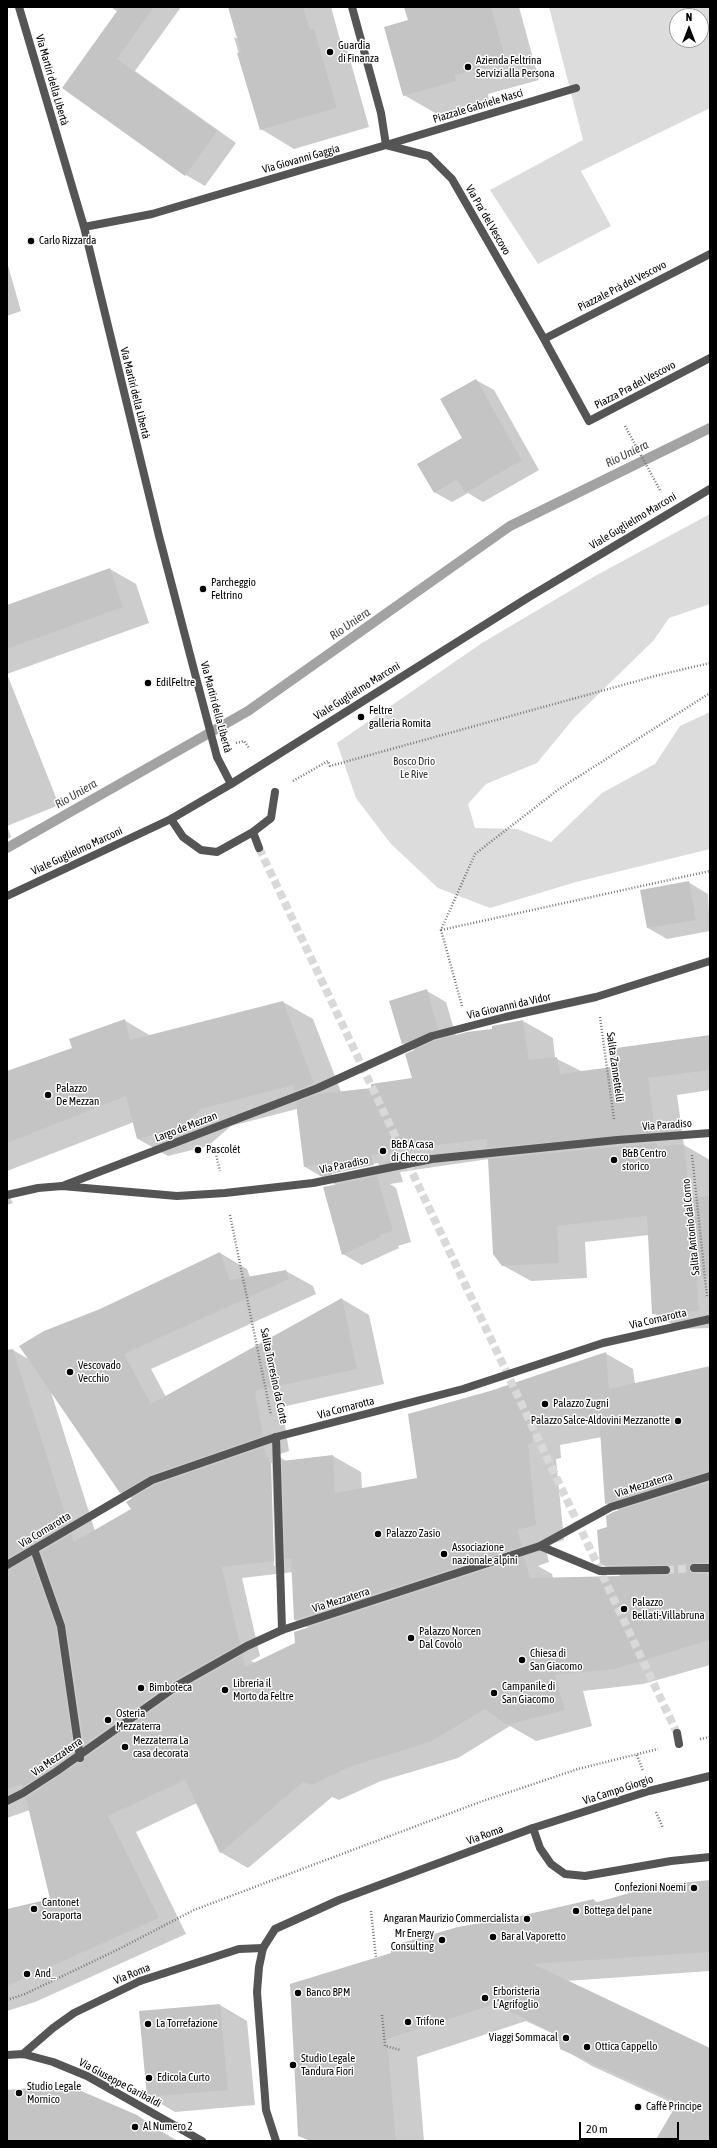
<!DOCTYPE html>
<meta charset="utf-8">
<style>
body{margin:0}
#map{position:relative;width:717px;height:2148px;overflow:hidden;background:#fff;font-family:"Asap Condensed",sans-serif}
canvas{display:block}
.frame{position:absolute;inset:0;border:8px solid #000;pointer-events:none}
.north{position:absolute;left:669px;top:8px;width:40px;height:40px;box-sizing:border-box;background:#fff;border:1px solid #999;border-radius:50%;rotate:0deg;font-size:11px;font-weight:700;line-height:16px;text-align:center;color:#000}
.north::after{content:'';display:block;margin:auto;width:14px;height:18px;background:#000;clip-path:polygon(50% 0,100% 100%,50% 72%,0 100%)}
.scale{position:absolute;left:579px;top:2122px;width:100px;height:18px;box-sizing:border-box;border:2px solid #000;border-top:0;padding-left:5px;font-size:12px;line-height:14px;white-space:nowrap;color:#000;-webkit-text-stroke:3px #fff;paint-order:stroke}
</style>
<div id="map">
<canvas width="717" height="2148"></canvas>
<div class="frame"></div>
<div class="north">N</div>
<div class="scale">20 m</div>
</div>
<script>
const ctx = document.querySelector('canvas').getContext('2d');
ctx.lineJoin = 'round';
function paint(path, color) {
  ctx.fillStyle = color;
  ctx.fill(path, 'evenodd');
}
function poly(rows) {
  const path = new Path2D();
  for (const r of rows) {
    path.moveTo(r[0], r[1]);
    for (let i = 2; i < r.length; i += 2) path.lineTo(r[i], r[i + 1]);
  }
  return path;
}
function stroke(path, color, width, dash) {
  ctx.strokeStyle = color;
  ctx.lineWidth = width;
  ctx.lineCap = dash ? 'butt' : 'round';
  ctx.setLineDash(dash || []);
  ctx.stroke(path);
}
function drawText(font, color, halo, rows, align = 'center') {
  ctx.font = font + ' "Asap Condensed",sans-serif';
  ctx.lineWidth = 3;
  ctx.setLineDash([]);
  ctx.textBaseline = 'middle';
  ctx.strokeStyle = halo;
  ctx.fillStyle = color;
  for (const [text, x, y, turn = 0] of rows) {
    ctx.save();
    ctx.translate(x, y);
    ctx.rotate((+turn || 0) * Math.PI / 180);
    ctx.textAlign = isNaN(turn) ? turn : align;
    if (halo) ctx.strokeText(text, 0, 0);
    ctx.fillText(text, 0, 0);
    ctx.restore();
  }
}
paint(poly([
 [549,7,710,7,710,108,581,171,611,226,538,264,490,190,583,140],
 [677,16,701,16,701,40,677,40],
 [710,514,710,604,669,618,654,640,574,718,537,763,486,784,468,804,475,828,517,829,551,842,602,793,655,764,680,726,710,712,710,849,576,882,490,908,438,888,391,844,356,798,337,743,482,643,595,576]
]), '#dcdcdc');
paint(poly([
 [111,7,181,7,135,71,236,143,205,186,186,175,64,88,118,12],
 [229,7,331,7,342,47,347,49,369,127,294,149,261,129,234,37,238,39],
 [405,7,519,7,539,80,488,94,489,100,437,114,404,95,409,21],
 [7,262,21,311,7,316],
 [476,380,494,390,539,470,483,502,468,493,452,502,434,492,463,438],
 [110,569,136,584,149,623,7,674,7,606],
 [7,674,59,805,7,826],
 [7,826,11,837,7,839],
 [688,882,708,894,710,931,667,939,648,928],
 [427,991,446,1002,456,1036,493,1030,523,1021,553,1038,555,1058,583,1072,613,1068,710,1036,710,1090,677,1095,684,1145,710,1160,710,1328,681,1329,653,1313,649,1235,585,1242,587,1278,531,1281,502,1265,494,1254,489,1159,400,1172,403,1182,390,1184,396,1188,411,1242,398,1246,399,1248,362,1265,343,1254,336,1185,305,1167,297,1109,231,1126,208,1146,168,1156,138,1139,134,1122,7,1171,7,1072,74,1049,124,1020,151,1036,283,1002,313,1019,341,1092,372,1089,413,1079,416,1051,403,1043],
 [378,1163,379,1165,332,1175,332,1173],
 [7,1193,13,1203,7,1205],
 [220,1253,247,1269,250,1277,286,1271,313,1286,316,1294,151,1369,166,1397,342,1299,369,1315,384,1384,282,1407,289,1451,277,1455,286,1461,333,1456,361,1472,362,1489,418,1479,490,1392,605,1353,633,1369,635,1384,710,1367,710,1665,643,1684,583,1691,592,1726,536,1741,510,1726,458,1758,381,1781,339,1800,332,1797,248,1868,220,1852,197,1803,136,1832,186,1934,35,2002,7,2011,7,1910,52,1900,30,1810,7,1818,7,1354,13,1350,30,1360,101,1310],
 [51,1392,120,1492,133,1499,132,1509,95,1531],
 [602,1437,606,1503,620,1511,608,1527,601,1564,622,1577,553,1578,552,1574,538,1566,549,1562,545,1546,564,1540,556,1459,561,1458,560,1445],
 [270,1463,272,1463,275,1566,274,1566],
 [293,1572,295,1620,309,1628,296,1644,255,1663,251,1661,260,1656,242,1578],
 [710,1881,710,1971,566,1981,710,2049,710,2141,657,2141,677,2105,592,2066,561,2048,560,2037,526,2021,417,2057,424,2141,309,2141,299,2135,291,1985,520,1917,594,1900,598,1903],
 [220,2005,247,2021,255,2105,175,2112,148,2096,140,2012],
 [7,2091,136,2116,178,2141,7,2141]
]), '#0003');
stroke(poly([
 [7,848,248,711,510,526,710,428]
]), '#a3a3a3', 10);
paint(poly([
 [120,7,154,7,117,59,217,131,185,176,62,88],
 [228,7,303,7,310,30,314,29,337,108,260,130,237,53,241,52],
 [404,7,491,7,506,61,455,75,456,81,403,96,384,27,408,20],
 [476,379,522,460,465,493,457,479,434,493,417,464,462,438,440,399],
 [110,568,123,607,7,649,7,605],
 [689,881,696,920,647,928,640,890],
 [427,989,438,1029,402,1044,389,1001],
 [283,1001,314,1083,294,1091,293,1085,201,1109,177,1129,137,1139,126,1096,7,1143,7,1071,72,1048,69,1039,125,1019,130,1040],
 [523,1020,529,1060,557,1057,560,1074,612,1067,609,1049,710,1035,710,1070,648,1078,655,1132,487,1148,487,1139,452,1143,371,1155,374,1165,320,1176,317,1165,304,1167,296,1102,318,1094,371,1088,371,1084,412,1078,405,1054,434,1041,467,1032,492,1029,492,1026],
 [657,1143,657,1147,684,1144,690,1198,710,1196,710,1276,697,1277,699,1311,652,1314,647,1216,557,1226,559,1263,502,1266,493,1254,488,1159],
 [377,1176,393,1231,380,1235,380,1237,342,1255,323,1187],
 [220,1252,230,1280,286,1270,289,1279,124,1354,151,1404,342,1298,357,1369,255,1391,263,1436,150,1475,120,1493,19,1346,44,1331,100,1309],
 [13,1349,68,1523,7,1559,7,1350],
 [606,1352,609,1389,710,1366,710,1471,605,1504,599,1416,532,1429,533,1442,528,1444,536,1525,517,1530,522,1546,294,1620,291,1559,285,1559,282,1461,333,1455,335,1493,417,1478,408,1414,490,1391],
 [264,1447,266,1458,269,1457,269,1462,271,1462,274,1561,222,1567,240,1644,175,1680,84,1745,66,1625,41,1552,71,1534,74,1542,131,1509,126,1502,154,1485],
 [710,1482,710,1562,694,1563,689,1568,692,1573,710,1574,710,1640,614,1669,555,1675,565,1710,507,1725,485,1709,430,1742,352,1766,311,1785,303,1782,220,1853,185,1780,108,1816,159,1918,7,1986,7,1909,50,1899,26,1798,78,1763,83,1763,85,1758,181,1690,242,1655,245,1667,295,1643,294,1632,524,1557,530,1578,668,1575,671,1570,666,1565,600,1565,597,1530,607,1527,606,1516,613,1512],
 [31,1557,56,1627,74,1752,23,1787,22,1784,7,1789,7,1570],
 [710,1880,710,1952,533,1964,710,2048,710,2141,655,2141,678,2102,560,2049,558,2035,495,2004,387,2039,396,2141,311,2141,298,2136,290,1984,391,1953,391,1946,458,1927,520,1916,594,1899,594,1903,658,1885],
 [220,2004,228,2090,147,2097,139,2011],
 [40,2087,72,2087,137,2115,175,2141,7,2141,7,2090]
]), '#c4c4c4');
stroke(poly([
 [259,848,677,1733]
]), '#d9d9d9', 8, [8, 4]);
stroke(poly([
 [666,1570,694,1568]
]), '#d9d9d9', 8, [8, 4]);
stroke(poly([
 [625,426,661,492],
 [236,743,244,741,249,748],
 [293,781,328,761,330,766,659,675,710,663],
 [441,930,710,871],
 [462,1006,441,930,475,854,559,789,710,693],
 [600,1017,614,1119],
 [215,1150,220,1171],
 [692,1155,707,1297],
 [230,1215,271,1415],
 [700,1739,710,1737],
 [637,1755,643,1771],
 [656,1812,663,1828],
 [371,1911,376,1958],
 [7,2000,25,1994,119,1949,194,1910,310,1866,480,1802,578,1769,658,1749],
 [382,2015,385,2046,400,2050]
]), '#777', 2.5, [1, 2]);
stroke(poly([
 [386,145,576,88],
 [276,1437,282,1630],
 [140,1981,239,1949,263,1948]
]), '#555', 8);
stroke(poly([
 [171,819,183,837,201,850,217,852,253,832,271,818,275,792],
 [253,832,259,848],
 [677,1733,679,1744],
 [23,2054,53,2028,74,2013,140,1981]
]), '#555', 8);
stroke(poly([
 [19,7,84,227,159,536,199,689],
 [386,145,429,156,452,179,544,339,589,421,710,358],
 [84,227,152,214,386,145,381,113,352,7],
 [544,339,710,254],
 [217,757,231,784],
 [65,1185,318,1088,432,1036,505,1017,596,997,710,961],
 [7,1195,38,1188,62,1186,177,1196,225,1193,313,1183,432,1159,617,1140,710,1133],
 [540,1546,600,1571,666,1570],
 [34,1549,61,1626,80,1758],
 [7,1565,152,1480,276,1437,463,1389,603,1343,710,1319],
 [694,1568,710,1568],
 [7,1801,23,1793,57,1771,178,1685,247,1646,282,1630,540,1546,611,1507,710,1476],
 [533,1828,540,1848,551,1864,565,1874,585,1876,671,1861,710,1857],
 [7,2055,23,2054,53,2062,87,2076,202,2141]
]), '#555', 8);
stroke(poly([
 [199,689,217,757],
 [7,896,171,819,231,784,529,597,710,489],
 [276,2141,266,2110,257,1992,259,1967,263,1948,275,1929,339,1900,533,1828,649,1791,710,1776]
]), '#555', 8);
for (const [x, y, r, color] of [
 [330,52,4,"#000"],
 [468,67,4,"#000"],
 [31,241,4,"#000"],
 [203,589,4,"#000"],
 [148,683,4,"#000"],
 [361,717,4,"#000"],
 [48,1095,4,"#000"],
 [198,1150,4,"#000"],
 [383,1151,4,"#000"],
 [614,1160,4,"#000"],
 [70,1372,4,"#000"],
 [545,1404,4,"#000"],
 [678,1421,4,"#000"],
 [378,1534,4,"#000"],
 [444,1554,4,"#000"],
 [624,1609,4,"#000"],
 [411,1638,4,"#000"],
 [522,1660,4,"#000"],
 [141,1688,4,"#000"],
 [225,1690,4,"#000"],
 [494,1693,4,"#000"],
 [108,1720,4,"#000"],
 [125,1747,4,"#000"],
 [694,1888,4,"#000"],
 [34,1909,4,"#000"],
 [576,1911,4,"#000"],
 [527,1919,4,"#000"],
 [493,1937,4,"#000"],
 [442,1940,4,"#000"],
 [27,1974,4,"#000"],
 [298,1993,4,"#000"],
 [485,1998,4,"#000"],
 [408,2022,4,"#000"],
 [148,2024,4,"#000"],
 [566,2038,4,"#000"],
 [587,2047,4,"#000"],
 [293,2065,4,"#000"],
 [149,2078,4,"#000"],
 [19,2093,4,"#000"],
 [638,2107,4,"#000"],
 [135,2127,4,"#000"]
]) {
  const dot = new Path2D();
  dot.arc(x, y, r, 0, 2 * Math.PI);
  ctx.fillStyle = color;
  ctx.fill(dot);
  stroke(dot, '#fff', 1.5);
}
drawText('11px', '#000', '#fff', [
 ["Guardia",338,46],
 ["di Finanza",338,59],
 ["Azienda Feltrina",476,61],
 ["Servizi alla Persona",476,74],
 ["Carlo Rizzarda",39,241],
 ["Parcheggio",211,583],
 ["Feltrino",211,596],
 ["EdilFeltre",156,683],
 ["Feltre",369,711],
 ["galleria Romita",369,724],
 ["Palazzo",56,1089],
 ["De Mezzan",56,1102],
 ["B&B A casa",391,1145],
 ["di Checco",391,1158],
 ["Pascolét",206,1150],
 ["B&B Centro",622,1154],
 ["storico",622,1167],
 ["Vescovado",78,1366],
 ["Vecchio",78,1379],
 ["Palazzo Zugni",553,1404],
 ["Palazzo Salce-Aldovini Mezzanotte",670,1421,"right"],
 ["Palazzo Zasio",386,1534],
 ["Associazione",452,1548],
 ["nazionale alpini",452,1561],
 ["Palazzo",632,1603],
 ["Bellati-Villabruna",632,1616],
 ["Palazzo Norcen",419,1632],
 ["Dal Covolo",419,1645],
 ["Chiesa di",530,1654],
 ["San Giacomo",530,1667],
 ["Libreria il",233,1684],
 ["Morto da Feltre",233,1697],
 ["Campanile di",502,1687],
 ["San Giacomo",502,1700],
 ["Bimboteca",149,1688],
 ["Osteria",116,1714],
 ["Mezzaterra",116,1727],
 ["Mezzaterra La",133,1741],
 ["casa decorata",133,1754],
 ["Confezioni Noemi",686,1888,"right"],
 ["Cantonet",42,1903],
 ["Soraporta",42,1916],
 ["Bottega del pane",584,1911],
 ["Angaran Maurizio Commercialista",519,1919,"right"],
 ["Mr Energy",434,1934,"right"],
 ["Consulting",434,1947,"right"],
 ["Bar al Vaporetto",501,1937],
 ["And_",35,1974],
 ["Erboristeria",493,1992],
 ["L’Agrifoglio",493,2005],
 ["Banco BPM",306,1993],
 ["Trifone",416,2022],
 ["La Torrefazione",156,2024],
 ["Viaggi Sommacal",558,2038,"right"],
 ["Ottica Cappello",595,2047],
 ["Studio Legale",301,2059],
 ["Tandura Fiori",301,2072],
 ["Edicola Curto",157,2078],
 ["Studio Legale",27,2087],
 ["Mornico",27,2100],
 ["Caffè Principe",646,2107],
 ["Al Numero 2",143,2127]
], 'left');
drawText('11px', '#000', '#fff', [
 ["Via Martiri della Libertà",52,80,74],
 ["Piazzale Gabriele Nasci",478,106,-17],
 ["Via Giovanni Gaggia",301,159,-16],
 ["Via Pra' del Vescovo",488,220,60],
 ["Piazzale Prà del Vescovo",622,286,-27],
 ["Piazza Pra del Vescovo",635,385,-28],
 ["Via Martiri della Libertà",135,393,76],
 ["Viale Guglielmo Marconi",633,521,-31],
 ["Viale Guglielmo Marconi",357,691,-32],
 ["Via Martiri della Libertà",216,707,75],
 ["Viale Guglielmo Marconi",77,851,-25],
 ["Via Giovanni da Vidor",509,1006,-13],
 ["Salita Zannettelli",615,1067,82],
 ["Via Paradiso",667,1125,-4],
 ["Largo de Mezzan",186,1127,-21],
 ["Via Paradiso",344,1165,-12],
 ["Salita Antonio dal Corno",691,1227,-96],
 ["Via Cornarotta",658,1319,-13],
 ["Salita Torresino da Corte",274,1376,78],
 ["Via Cornarotta",346,1408,-15],
 ["Via Mezzaterra",644,1485,-18],
 ["Via Cornarotta",45,1530,-31],
 ["Via Mezzaterra",341,1600,-18],
 ["Via Mezzaterra",57,1757,-35],
 ["Via Campo Giorgio",618,1790,-18],
 ["Via Roma",485,1835,-20],
 ["Via Roma",132,1974,-22],
 ["Via Giuseppe Garibaldi",120,2083,28]
]);
drawText('11px', '#333', '#fff', [
 ["Bosco Drio",414,762],
 ["Le Rive",414,775]
]);
drawText('italic 12px', '#444', '#fff', [
 ["Rio Uniera",627,454,-26],
 ["Rio Uniera",350,624,-35],
 ["Rio Uniera",76,794,-30]
]);
</script>
